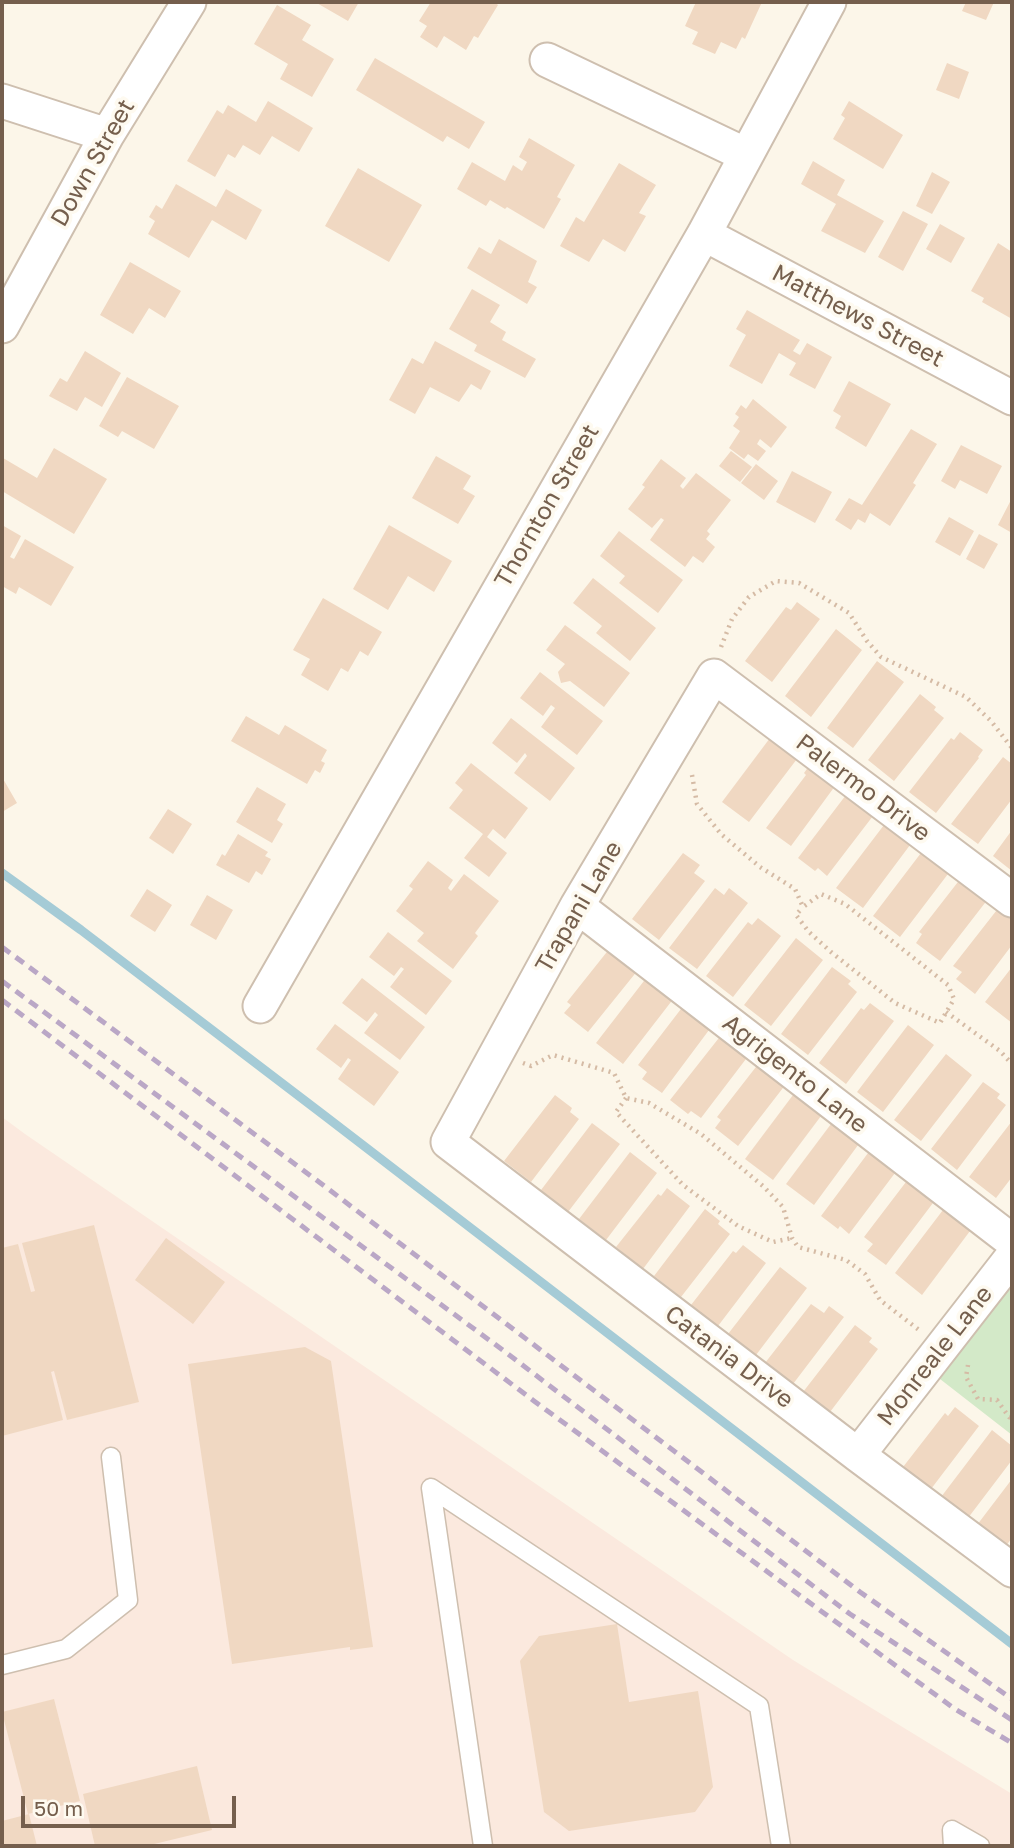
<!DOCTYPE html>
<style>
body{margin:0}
#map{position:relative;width:1014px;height:1848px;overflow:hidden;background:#fcf6e9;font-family:"Golos Text",sans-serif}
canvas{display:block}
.frame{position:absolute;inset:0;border:4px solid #755f4d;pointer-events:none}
.scale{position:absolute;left:21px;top:1796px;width:215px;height:32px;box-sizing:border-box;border:4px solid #755f4d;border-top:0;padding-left:9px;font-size:21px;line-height:24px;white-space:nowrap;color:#755f4d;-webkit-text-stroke:5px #fefaf0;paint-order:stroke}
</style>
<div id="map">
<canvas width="1014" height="1848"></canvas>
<div class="frame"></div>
<div class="scale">50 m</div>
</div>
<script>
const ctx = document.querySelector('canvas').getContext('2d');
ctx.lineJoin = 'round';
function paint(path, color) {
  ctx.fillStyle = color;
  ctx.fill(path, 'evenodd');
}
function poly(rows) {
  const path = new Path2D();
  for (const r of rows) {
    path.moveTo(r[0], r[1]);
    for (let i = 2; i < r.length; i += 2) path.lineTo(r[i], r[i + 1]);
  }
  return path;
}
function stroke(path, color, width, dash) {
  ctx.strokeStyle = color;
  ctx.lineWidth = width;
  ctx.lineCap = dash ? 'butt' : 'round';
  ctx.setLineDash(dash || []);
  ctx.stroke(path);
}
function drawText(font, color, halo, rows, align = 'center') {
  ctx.font = font + ' "Golos Text",sans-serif';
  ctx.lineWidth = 7;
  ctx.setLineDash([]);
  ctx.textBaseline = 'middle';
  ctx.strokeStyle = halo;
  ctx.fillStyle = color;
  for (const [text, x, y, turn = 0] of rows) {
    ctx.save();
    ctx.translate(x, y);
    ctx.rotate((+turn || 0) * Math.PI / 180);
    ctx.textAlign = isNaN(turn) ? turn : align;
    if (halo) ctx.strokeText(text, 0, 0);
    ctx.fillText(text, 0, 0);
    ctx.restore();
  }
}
paint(poly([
 [2,1117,25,1134,793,1660,1012,1794,1012,1846,2,1846]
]), '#fbe9de');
paint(poly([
 [1012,1284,1012,1435,940,1379]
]), '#d3e9c8');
stroke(poly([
 [2,873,81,930,325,1116,1012,1644]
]), '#a5cbd6', 9);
paint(poly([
 [315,2,359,2,348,21],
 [431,2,495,2,498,5,478,38,474,36,466,50,444,36,437,48,420,37,427,26,419,21],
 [696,2,762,2,745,39,742,37,736,49,721,42,715,54,692,44,698,32,685,26],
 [966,2,994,2,986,20,962,11],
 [277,5,311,25,302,40,334,59,312,97,280,79,288,64,254,44],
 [375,58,485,122,469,149,447,136,443,142,356,90],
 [947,63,969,72,959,99,936,90],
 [268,101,313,128,299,152,272,136,260,155,243,145,235,158,228,154,215,177,187,161,217,110,223,114,228,105,256,122],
 [849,101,903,135,883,169,833,139,845,118,841,115],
 [529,138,575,165,557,197,561,199,544,229,507,207,505,209,490,200,486,206,457,189,472,162,505,181,513,165,522,171,527,162,519,157],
 [813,161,845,180,837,195,884,221,865,253,821,231,836,204,801,184],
 [619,163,656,185,639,213,646,216,625,252,603,239,589,262,560,246,576,217,584,222],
 [358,168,422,205,389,262,325,226],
 [932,172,950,182,932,214,916,206],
 [176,184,216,207,226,189,262,210,246,240,212,220,189,258,148,234,155,221,149,217,156,205,162,209],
 [903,211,928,224,903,271,878,257],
 [940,224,965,238,951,263,926,249],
 [499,239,537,261,528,282,537,287,527,304,467,268,479,247,491,254],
 [998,243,1012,252,1012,319,982,302,984,298,971,291],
 [130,262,181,291,165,318,149,308,133,334,100,315],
 [472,289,500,305,490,322,506,332,502,340,536,359,525,378,474,351,477,345,449,329],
 [747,310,800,340,793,351,800,355,807,343,832,357,815,389,789,375,796,363,779,353,762,384,729,366,746,335,736,329],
 [435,341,491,371,481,390,471,384,459,402,430,387,415,414,389,400,412,358,423,364],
 [85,351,121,373,102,407,85,397,77,411,49,396,60,378,67,382],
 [127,377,179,406,154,449,122,431,118,437,99,426],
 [849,381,891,404,866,447,835,428,841,416,833,411],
 [753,399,787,427,771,448,760,439,757,444,766,451,758,461,748,454,744,459,729,448,740,431,733,426,739,417,735,414,741,405,746,409],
 [911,429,937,444,913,483,916,485,890,526,870,513,865,523,858,519,851,530,835,520,849,498,862,505],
 [961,445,1002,466,987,494,960,480,955,489,941,481],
 [54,448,107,479,74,534,2,491,3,458,37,478],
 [731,451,752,467,740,482,719,466],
 [436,456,471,476,463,489,475,496,458,524,412,498],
 [661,459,686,478,680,486,683,489,696,473,731,500,707,531,710,534,706,539,715,547,703,563,693,556,685,567,650,540,664,520,661,518,652,528,628,509,645,487,642,485],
 [756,464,778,481,764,500,741,483],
 [792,471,832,492,815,523,776,502],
 [1012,498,1012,533,998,525],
 [949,517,974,531,960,556,935,542],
 [2,525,21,536,10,557,14,559,25,539,74,567,51,606,19,587,16,594,2,586],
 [389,525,452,561,434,592,408,576,388,610,353,589],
 [619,531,683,580,658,613,619,583,625,576,600,556],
 [979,534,998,544,984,569,966,559],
 [593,578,656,628,630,661,596,633,602,626,573,603],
 [323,598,382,632,368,656,360,651,348,672,341,668,328,691,301,675,310,659,293,650],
 [797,602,820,619,772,682,745,661,786,607,791,610],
 [565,625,630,673,604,707,570,681,561,683,558,672,565,664,546,650],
 [836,629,862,650,811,717,785,696],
 [877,661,904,682,853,748,827,728],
 [540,672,603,721,577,755,541,727,555,708,551,705,543,716,520,698],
 [920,694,936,707,934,710,944,718,894,781,868,760],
 [246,716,279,735,285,725,327,750,321,761,325,763,320,773,315,770,307,784,231,741],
 [511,718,575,768,550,801,514,773,527,756,525,753,517,763,492,743],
 [960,732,983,750,978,757,979,758,936,813,909,792,951,738,954,740],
 [773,734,800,755,749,822,722,802],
 [1003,757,1012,764,1012,799,978,844,951,824],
 [812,762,838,782,791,846,766,828,806,775,804,773],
 [471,763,528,808,505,839,493,829,487,837,507,853,489,877,464,858,483,834,449,808,463,790,455,783],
 [2,777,17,803,2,812],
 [257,787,286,804,277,820,283,824,272,843,236,822],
 [849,791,876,812,827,876,818,868,815,871,798,858],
 [168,809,192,824,173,854,149,838],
 [887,821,913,841,863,908,836,888],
 [1012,830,1012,871,993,856],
 [238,834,268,852,265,856,271,859,262,875,256,871,249,883,216,865,222,854,225,856],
 [924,849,951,870,900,937,873,916],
 [683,853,700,865,694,873,705,881,659,940,632,919],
 [428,861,453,880,448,888,451,891,464,874,499,901,475,933,478,936,453,969,417,941,424,933,396,911,413,889,409,886],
 [961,878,988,899,940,961,916,943,922,934,919,932],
 [715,888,724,895,729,888,748,903,697,969,669,948],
 [147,889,172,905,155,932,130,916],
 [207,895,233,910,216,940,190,925],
 [1000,906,1012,916,1012,945,975,994,956,979,962,972,953,966],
 [758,918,781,936,733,997,706,976,748,922,752,925],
 [388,932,452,981,426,1015,390,987,404,969,401,967,394,976,369,957],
 [796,938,823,960,771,1026,744,1005],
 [610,948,638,970,588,1032,564,1013,571,1005,567,1002],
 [832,967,851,981,848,984,857,992,808,1055,781,1034],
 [1012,967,1012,1023,985,1002],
 [647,977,674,998,623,1064,596,1043],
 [362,978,425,1027,400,1060,364,1033,378,1015,375,1012,367,1022,342,1003],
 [870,1003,894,1021,846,1084,819,1063,861,1008,864,1010],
 [684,1005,712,1026,662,1093,642,1079,647,1072,638,1065],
 [335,1024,399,1072,374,1106,338,1079,351,1060,348,1058,341,1068,316,1049],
 [908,1025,934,1045,883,1112,857,1092],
 [722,1034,749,1055,701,1118,691,1111,688,1114,670,1100],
 [946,1054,972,1075,921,1141,894,1120],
 [759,1063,786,1084,738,1146,715,1128,721,1120,717,1117],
 [983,1082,1000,1094,997,1098,1006,1105,957,1170,931,1149],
 [796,1091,824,1112,773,1180,745,1159],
 [555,1095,572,1108,570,1112,579,1119,531,1182,504,1161],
 [834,1120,861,1141,814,1205,786,1184],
 [1012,1121,1012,1177,996,1198,969,1177],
 [592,1123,620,1144,568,1212,541,1190],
 [871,1149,898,1169,849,1234,840,1226,838,1229,821,1216],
 [630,1152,657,1173,606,1240,579,1219],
 [909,1178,936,1199,886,1265,867,1251,873,1244,864,1237],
 [667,1188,690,1206,643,1269,616,1247,658,1194,661,1196],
 [946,1206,973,1227,922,1295,895,1273],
 [705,1209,720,1221,718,1224,730,1234,681,1297,654,1276],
 [94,1225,139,1402,67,1420,54,1371,51,1372,63,1420,2,1436,2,1248,18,1244,31,1292,35,1291,22,1243],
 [166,1238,225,1282,193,1324,135,1280],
 [743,1245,766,1263,718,1326,691,1305,733,1251,736,1253],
 [780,1267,807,1288,756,1355,728,1334],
 [811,1304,824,1313,829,1306,844,1317,793,1384,765,1363],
 [855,1325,872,1338,869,1342,878,1349,830,1412,803,1392],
 [305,1347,331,1361,373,1647,350,1650,350,1647,232,1664,188,1364],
 [955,1407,979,1426,931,1489,903,1467,945,1413,948,1416],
 [992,1430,1012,1446,1012,1460,968,1518,941,1497],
 [1012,1479,1012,1538,1005,1547,977,1525],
 [617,1624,629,1702,698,1691,713,1787,695,1812,569,1831,544,1812,520,1661,539,1636],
 [54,1699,80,1801,28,1814,2,1712],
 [197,1766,212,1830,146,1846,95,1846,83,1794],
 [29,1814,37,1846,2,1846,2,1821]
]), '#f0d8c2');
const lane = poly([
 [431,1488,759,1706,781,1846],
 [431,1488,483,1846],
 [2,1665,66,1649,128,1600,111,1457],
 [953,1846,952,1830,980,1846]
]);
const street = poly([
 [547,60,746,155],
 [2,101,107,135],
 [704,234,1012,398],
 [2,326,107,135,189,2],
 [1012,900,714,676,577,906,448,1142,858,1455,1012,1570],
 [577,906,1012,1241],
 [260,1006,704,234,829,2],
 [858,1455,1012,1257]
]);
stroke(lane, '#cebfaf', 21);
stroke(street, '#cebfaf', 37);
stroke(poly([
 [721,647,732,619,749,597,776,581,799,583,849,613,867,641,881,657,966,697,991,721,1012,748],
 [692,775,697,804,721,834,760,867,795,889,803,907,821,894,845,904,948,985,954,999,940,1023,895,1003,831,952,809,932,796,915,803,907],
 [946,1012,1000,1051,1012,1064],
 [523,1063,531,1066,553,1055,614,1073,626,1098,649,1103,701,1134,763,1186,783,1207,792,1238,798,1247,846,1260,865,1274,880,1300,919,1330],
 [626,1098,616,1112,683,1185,738,1226,773,1242,792,1238],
 [968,1365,966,1377,978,1399,997,1400,1009,1417,1012,1418]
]), '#d5bba5', 4.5, [2, 5]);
stroke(lane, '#fff', 18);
stroke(street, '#fff', 33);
stroke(poly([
 [2,947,319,1182,860,1592,1012,1699],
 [2,981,500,1348,850,1614,1012,1720],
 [2,1000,534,1401,955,1709,1012,1743]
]), '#baa7c6', 5, [10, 7]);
drawText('24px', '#755f4d', '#fefaf0', [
 ["Down Street",93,163,-60],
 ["Matthews Street",858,316,28],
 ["Thornton Street",547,506,-60],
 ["Palermo Drive",863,788,37],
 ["Trapani Lane",579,907,-60],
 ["Agrigento Lane",795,1074,38],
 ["Monreale Lane",935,1356,-52],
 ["Catania Drive",729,1357,37]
]);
</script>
